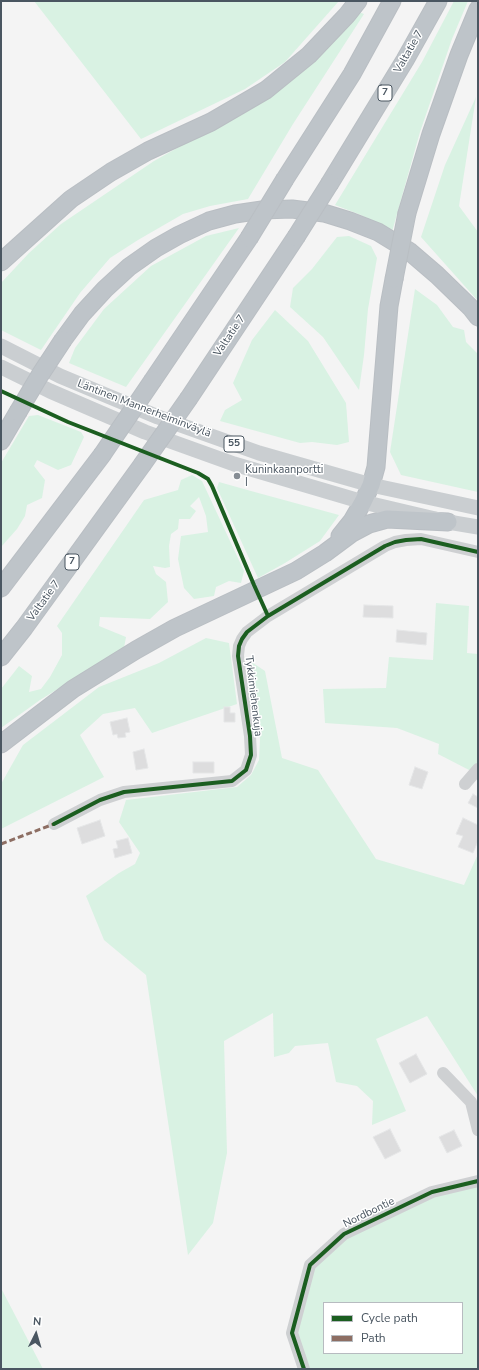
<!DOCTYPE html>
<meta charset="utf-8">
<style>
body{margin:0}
#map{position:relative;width:479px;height:1370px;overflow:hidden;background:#f4f4f4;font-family:"Nunito Sans",sans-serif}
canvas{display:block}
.frame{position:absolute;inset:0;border:2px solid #4a5661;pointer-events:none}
.legend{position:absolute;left:323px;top:1302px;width:140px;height:52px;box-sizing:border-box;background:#fff;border:1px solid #b7bbc0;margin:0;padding:5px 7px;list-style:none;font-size:12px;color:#4a5661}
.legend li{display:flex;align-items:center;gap:8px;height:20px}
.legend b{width:20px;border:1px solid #b7bbc0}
.north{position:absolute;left:16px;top:1314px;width:40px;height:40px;-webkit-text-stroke:3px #fff;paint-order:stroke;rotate:5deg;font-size:11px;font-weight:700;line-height:16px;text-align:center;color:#4a5661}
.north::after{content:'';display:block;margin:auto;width:14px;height:18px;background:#4a5661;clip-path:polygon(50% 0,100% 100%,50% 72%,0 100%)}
</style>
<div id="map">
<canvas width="479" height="1370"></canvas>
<div class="frame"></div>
<ul class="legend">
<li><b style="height:5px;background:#1b5e20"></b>Cycle path</li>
<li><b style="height:5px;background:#8d6e63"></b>Path</li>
</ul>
<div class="north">N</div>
</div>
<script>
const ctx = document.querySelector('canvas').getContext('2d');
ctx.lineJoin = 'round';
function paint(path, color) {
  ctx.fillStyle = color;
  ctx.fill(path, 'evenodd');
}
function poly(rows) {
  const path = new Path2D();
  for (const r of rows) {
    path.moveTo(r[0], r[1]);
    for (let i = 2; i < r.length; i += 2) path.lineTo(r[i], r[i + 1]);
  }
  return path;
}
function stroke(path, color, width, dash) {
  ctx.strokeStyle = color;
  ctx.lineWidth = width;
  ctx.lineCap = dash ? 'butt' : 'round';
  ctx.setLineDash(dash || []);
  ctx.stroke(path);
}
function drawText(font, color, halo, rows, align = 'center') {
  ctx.font = font + ' "Nunito Sans",sans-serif';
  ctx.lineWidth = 3;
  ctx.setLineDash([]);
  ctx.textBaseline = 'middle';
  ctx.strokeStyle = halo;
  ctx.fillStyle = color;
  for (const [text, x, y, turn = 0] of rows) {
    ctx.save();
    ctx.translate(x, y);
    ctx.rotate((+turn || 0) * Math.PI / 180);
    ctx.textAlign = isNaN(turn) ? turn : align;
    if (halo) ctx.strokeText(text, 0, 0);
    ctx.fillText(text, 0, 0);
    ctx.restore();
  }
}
paint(poly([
 [34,1,339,1,285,62,245,89,141,139],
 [454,1,468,1,452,39,420,132,392,232,361,215,335,205,422,62],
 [359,12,364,14,293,124,248,199,210,206,183,214,138,240,110,258,80,293,41,350,1,330,1,283,29,253,61,224,154,161,257,103],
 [476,97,459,206,478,232,478,301,421,237,445,165],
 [239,228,126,387,69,363,75,348,104,309,151,266,206,236],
 [349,236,371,246,377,258,368,309,364,355,359,390,323,337,290,307,293,288,312,269,337,237],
 [415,289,437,305,453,327,464,330,466,342,478,354,478,492,401,475,390,452],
 [275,310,308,341,346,403,349,442,337,445,312,442,300,443,220,421,225,410,242,400,233,383,252,340],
 [38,415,81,432,84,437,71,465,58,470,37,460,34,466,45,480,42,498,27,505,25,516,17,529,1,547,1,463,29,416],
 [192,475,202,481,244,571,241,583,229,581,216,587,214,596,194,599,184,588,178,559,181,536,208,532,206,516,199,497,190,506,196,511,190,519,179,519,178,529,171,534,169,546,170,567,165,568,153,566,156,574,166,582,168,602,150,619,100,617,99,626,126,637,124,648,40,700,1,728,1,689,19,666,32,676,29,692,41,689,50,677,62,655,62,633,57,626,144,500,178,490,181,480],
 [219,482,251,491,339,515,320,541,285,563,258,578,217,488],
 [436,603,469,606,467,653,478,654,478,763,471,771,438,754,439,744,397,728,325,723,323,689,386,688,389,657,433,660],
 [206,638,229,643,237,704,152,733,135,708,103,714,80,735,104,777,1,829,1,784,23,745,99,687,159,663],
 [250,661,265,671,282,758,318,770,376,859,464,885,478,854,478,1096,427,1016,376,1039,406,1111,372,1125,373,1101,357,1086,336,1082,328,1043,295,1046,289,1053,274,1057,273,1013,224,1041,227,1153,213,1223,188,1255,146,975,104,940,86,896,119,873,135,864,140,853,119,822,126,800,237,787,251,775,259,760,260,739],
 [478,1185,478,1369,310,1369,297,1332,315,1267,347,1237,433,1196],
 [324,1303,462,1303,462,1353,324,1353],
 [1,1288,43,1369,1,1369]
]), '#d9f2e3');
const building = poly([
 [364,605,393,606,393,618,363,617,364,605],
 [397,630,427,633,426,645,396,642,397,630],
 [224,707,230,707,230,713,235,713,235,722,224,722,224,707],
 [127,718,130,732,125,733,126,737,118,738,117,734,113,735,110,722,127,718],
 [144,749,148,768,136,770,133,752,144,749],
 [193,762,214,762,214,773,193,773,193,762],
 [415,767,428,772,422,789,409,785,415,767],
 [473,794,478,797,478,808,468,803,473,794],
 [463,818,478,825,478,841,473,853,458,847,463,836,456,834,463,818],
 [100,820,105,836,82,844,77,828,100,820],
 [128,838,132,853,115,858,113,849,118,848,116,841,128,838],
 [416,1054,427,1074,410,1083,399,1063,416,1054],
 [390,1129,401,1151,385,1159,373,1137,390,1129],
 [454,1130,462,1146,447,1153,439,1137,454,1130]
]);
paint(building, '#ddddde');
stroke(building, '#e5e6e7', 1);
const highway = poly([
 [285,179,352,74,392,1],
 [330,183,405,60,438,1],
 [407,213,431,134,459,55,478,9],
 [1,262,71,199,111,172,148,151,211,122,266,90,309,55,347,15,358,1],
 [63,340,82,314,105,289,129,267,156,248,179,235,209,221,235,214,262,210,292,209,324,213,350,221,378,232,409,251,437,275,471,308,478,317],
 [153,380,249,238],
 [189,398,296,237],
 [1,441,18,412],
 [340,536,352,521,363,502,371,485,376,467,389,306,394,279],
 [1,588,102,455],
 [1,657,24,628,142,465],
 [1,744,73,689,136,650,175,628,296,571,325,553,352,533,369,524,387,519,448,522]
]);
stroke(highway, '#b9bec3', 19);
stroke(poly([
 [465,784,478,769],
 [54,824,100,800,124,792,232,781,246,770,251,755,250,736,238,656,239,646,242,639,247,632,268,616,385,546,395,542,406,540,421,539,478,552],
 [443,1073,471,1102,478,1130],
 [304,1369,292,1333,310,1265,344,1234,432,1192,478,1181]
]), '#ced0d2', 12);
stroke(poly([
 [1,346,60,376,158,417,259,453,371,485,478,508],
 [1,367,50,391,145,432,234,464,363,502,448,522,478,527]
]), '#caced1', 15);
stroke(highway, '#bec4c9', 17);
const highwayBridge = poly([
 [296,237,330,183],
 [249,238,285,179],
 [394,279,407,213],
 [18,412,40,375,63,340],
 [102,455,153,380],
 [142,465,189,398]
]);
stroke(highwayBridge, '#b9bec3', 19, []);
stroke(highwayBridge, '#bec4c9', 17);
stroke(poly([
 [1,844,54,824]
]), '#8d6e63', 3, [6, 3]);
stroke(poly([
 [1,391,68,422,198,473,208,479,212,486,254,585,268,616],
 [54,824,100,800,124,792,232,781,246,770,251,755,250,736,238,656,239,646,242,639,247,632,268,616,385,546,395,542,406,540,421,539,478,552],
 [304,1369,292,1333,310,1265,344,1234,432,1192,478,1181]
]), '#1b5e20', 4);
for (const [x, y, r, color] of [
 [237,476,4,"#868d94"]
]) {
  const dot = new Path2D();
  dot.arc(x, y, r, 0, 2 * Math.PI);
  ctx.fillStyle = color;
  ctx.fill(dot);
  stroke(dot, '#fff', 1.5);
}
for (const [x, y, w] of [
 [385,93,14],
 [234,444,20],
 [72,562,14]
]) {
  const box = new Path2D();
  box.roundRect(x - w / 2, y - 8, w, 16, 3);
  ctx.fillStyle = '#fff';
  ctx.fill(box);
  stroke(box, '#4a5661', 1);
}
drawText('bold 10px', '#4a5661', null, [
 ["7",385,93],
 ["55",234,444],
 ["7",72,562]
]);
drawText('11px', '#4a5661', '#fff', [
 ["Valtatie 7",409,52,-60],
 ["Valtatie 7",230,336,-56],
 ["Läntinen Mannerheiminväylä",144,409,21],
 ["Valtatie 7",44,601,-54],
 ["Tykkimiehenkuja",253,696,83],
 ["Nordbontie",369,1213,-26]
]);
drawText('11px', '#4a5661', '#fff', [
 ["Kuninkaanportti",245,470],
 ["I",245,483]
], 'left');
</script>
